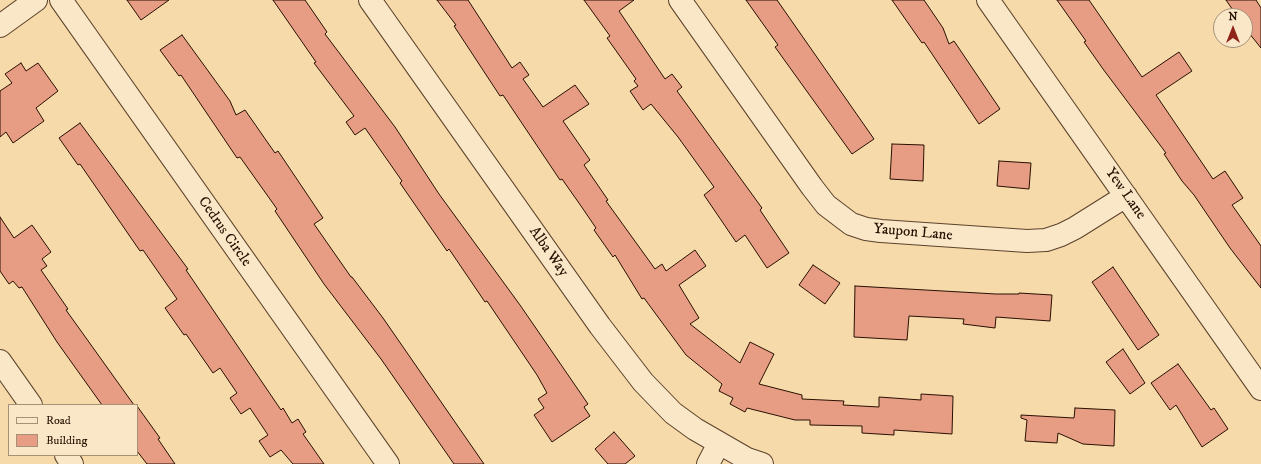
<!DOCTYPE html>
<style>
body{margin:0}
#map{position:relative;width:1261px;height:464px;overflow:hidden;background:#f6daaa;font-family:"IM FELL DW Pica",serif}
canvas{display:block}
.legend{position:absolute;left:8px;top:404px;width:130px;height:52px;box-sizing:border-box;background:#f9e7c8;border:1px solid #a59178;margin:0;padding:5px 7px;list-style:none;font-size:12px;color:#281000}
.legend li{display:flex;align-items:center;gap:8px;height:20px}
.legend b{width:20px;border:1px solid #a59178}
.north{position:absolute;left:1213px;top:8px;width:40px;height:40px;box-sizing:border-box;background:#f9e7c8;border:1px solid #a59178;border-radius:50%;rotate:0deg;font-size:11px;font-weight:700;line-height:16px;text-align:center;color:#281000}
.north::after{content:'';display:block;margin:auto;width:14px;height:18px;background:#8f2418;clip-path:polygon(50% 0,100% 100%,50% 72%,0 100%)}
</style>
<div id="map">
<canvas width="1261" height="464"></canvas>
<ul class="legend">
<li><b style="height:5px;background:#f9e7c8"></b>Road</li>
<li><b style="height:11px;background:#e79c84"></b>Building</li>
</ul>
<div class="north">N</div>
</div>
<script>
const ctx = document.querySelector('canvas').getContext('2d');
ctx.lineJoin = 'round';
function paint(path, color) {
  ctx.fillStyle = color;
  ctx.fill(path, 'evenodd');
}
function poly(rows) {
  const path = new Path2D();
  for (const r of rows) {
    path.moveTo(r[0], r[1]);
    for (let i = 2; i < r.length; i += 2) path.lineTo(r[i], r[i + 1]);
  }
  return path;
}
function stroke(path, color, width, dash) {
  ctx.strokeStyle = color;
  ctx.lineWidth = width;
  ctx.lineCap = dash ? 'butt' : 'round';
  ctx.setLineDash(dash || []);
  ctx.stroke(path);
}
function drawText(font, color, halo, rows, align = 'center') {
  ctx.font = font + ' "IM FELL DW Pica",serif';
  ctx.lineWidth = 3;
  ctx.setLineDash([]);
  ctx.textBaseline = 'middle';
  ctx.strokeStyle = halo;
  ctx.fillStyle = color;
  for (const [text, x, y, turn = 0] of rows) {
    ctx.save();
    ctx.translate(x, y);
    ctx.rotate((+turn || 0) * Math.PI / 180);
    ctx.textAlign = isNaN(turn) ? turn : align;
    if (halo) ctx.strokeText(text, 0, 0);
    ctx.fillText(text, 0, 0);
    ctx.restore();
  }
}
const building = poly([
 [127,0,169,0,141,20,127,0],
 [273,0,305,0,327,32,325,34,395,127,439,194,520,305,588,404,584,407,590,416,552,442,534,415,544,408,538,399,547,393,537,375,487,301,485,302,449,249,447,251,400,183,402,181,365,128,355,135,346,122,354,116,314,63,316,62,273,0],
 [437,0,468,0,512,68,520,62,529,75,523,79,543,107,575,85,589,104,563,121,590,160,584,165,608,200,606,201,655,269,662,264,666,271,695,250,706,266,679,285,699,318,690,324,740,363,750,342,774,354,759,384,802,395,802,399,844,401,843,405,879,407,879,397,921,400,921,394,953,396,952,434,894,430,894,435,862,433,862,426,810,425,810,420,795,420,747,408,745,412,730,404,733,398,719,391,722,384,686,355,644,298,642,299,615,255,613,257,594,230,596,228,581,206,562,179,560,180,503,95,500,96,454,26,456,25,437,0],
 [584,0,634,0,619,11,665,79,672,74,682,87,677,91,762,208,760,210,789,253,767,268,745,235,736,242,704,195,714,187,678,137,651,104,643,110,630,91,638,86,634,81,636,79,607,38,610,36,584,0],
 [746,0,777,0,874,139,852,154,775,47,778,45,746,0],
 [892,0,924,0,943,28,949,44,954,41,1000,109,979,124,924,42,922,43,892,0],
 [1057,0,1089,0,1142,77,1179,52,1192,71,1156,95,1213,179,1225,171,1243,198,1232,205,1261,246,1261,288,1230,248,1194,195,1182,181,1164,154,1166,153,1103,69,1084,42,1086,41,1057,0],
 [1226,0,1256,0,1261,8,1261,48,1245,28,1245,16,1237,16,1226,0],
 [182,35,230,101,236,115,245,110,275,153,278,151,323,218,314,224,351,277,352,277,383,318,484,464,454,464,381,359,324,284,275,211,277,209,240,157,237,158,181,75,179,76,160,50,182,35],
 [21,63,26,71,38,63,58,91,36,108,44,121,13,143,6,132,0,137,0,91,12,83,5,74,21,63],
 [80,123,188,269,186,270,281,410,283,408,292,423,298,419,306,432,303,434,324,464,293,464,281,450,270,457,259,441,268,435,250,408,241,414,230,398,237,393,220,368,213,373,186,334,184,335,165,308,177,299,143,250,140,251,80,164,78,165,59,138,80,123],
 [892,144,924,145,923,181,890,179,892,144],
 [999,161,1031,163,1029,189,997,186,999,161],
 [0,217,14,238,32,225,51,252,42,259,47,266,41,270,68,309,66,310,134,405,102,405,57,342,22,287,19,288,13,281,9,284,0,271,0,217],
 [813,265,840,283,825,304,799,285,813,265],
 [1113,267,1159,335,1138,350,1092,282,1113,267],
 [855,286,996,294,1019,294,1019,293,1052,295,1050,321,996,317,995,328,963,324,964,319,909,316,907,340,854,337,855,286],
 [1123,349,1145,383,1130,394,1106,362,1123,349],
 [1178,364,1211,410,1214,408,1228,429,1202,447,1176,405,1170,410,1151,383,1178,364],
 [137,406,160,438,158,439,175,464,147,464,137,451,137,406],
 [1075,408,1115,410,1114,446,1083,444,1058,433,1057,443,1025,441,1027,420,1021,418,1021,415,1074,418,1075,408],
 [614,432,635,456,625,464,608,464,595,449,614,432]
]);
paint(building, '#e79c84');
stroke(building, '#281000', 1);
const minor = poly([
 [61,0,388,464],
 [370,0,600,326,643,382,673,413,695,429,747,459,762,464],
 [680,0,812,187,826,205,851,224,866,229,881,231,1027,241,1046,240,1061,235,1075,228,1126,196],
 [988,0,1261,389],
 [0,26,36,0],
 [0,361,31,405],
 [66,455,72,464],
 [708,464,719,443]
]);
stroke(minor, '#5c422a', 24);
stroke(minor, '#f9e7c8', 22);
drawText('15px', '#281000', '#f9e7c8', [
 ["Yew Lane",1125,194,55],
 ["Cedrus Circle",224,232,55],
 ["Yaupon Lane",913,233,5],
 ["Alba Way",548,252,55]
]);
</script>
